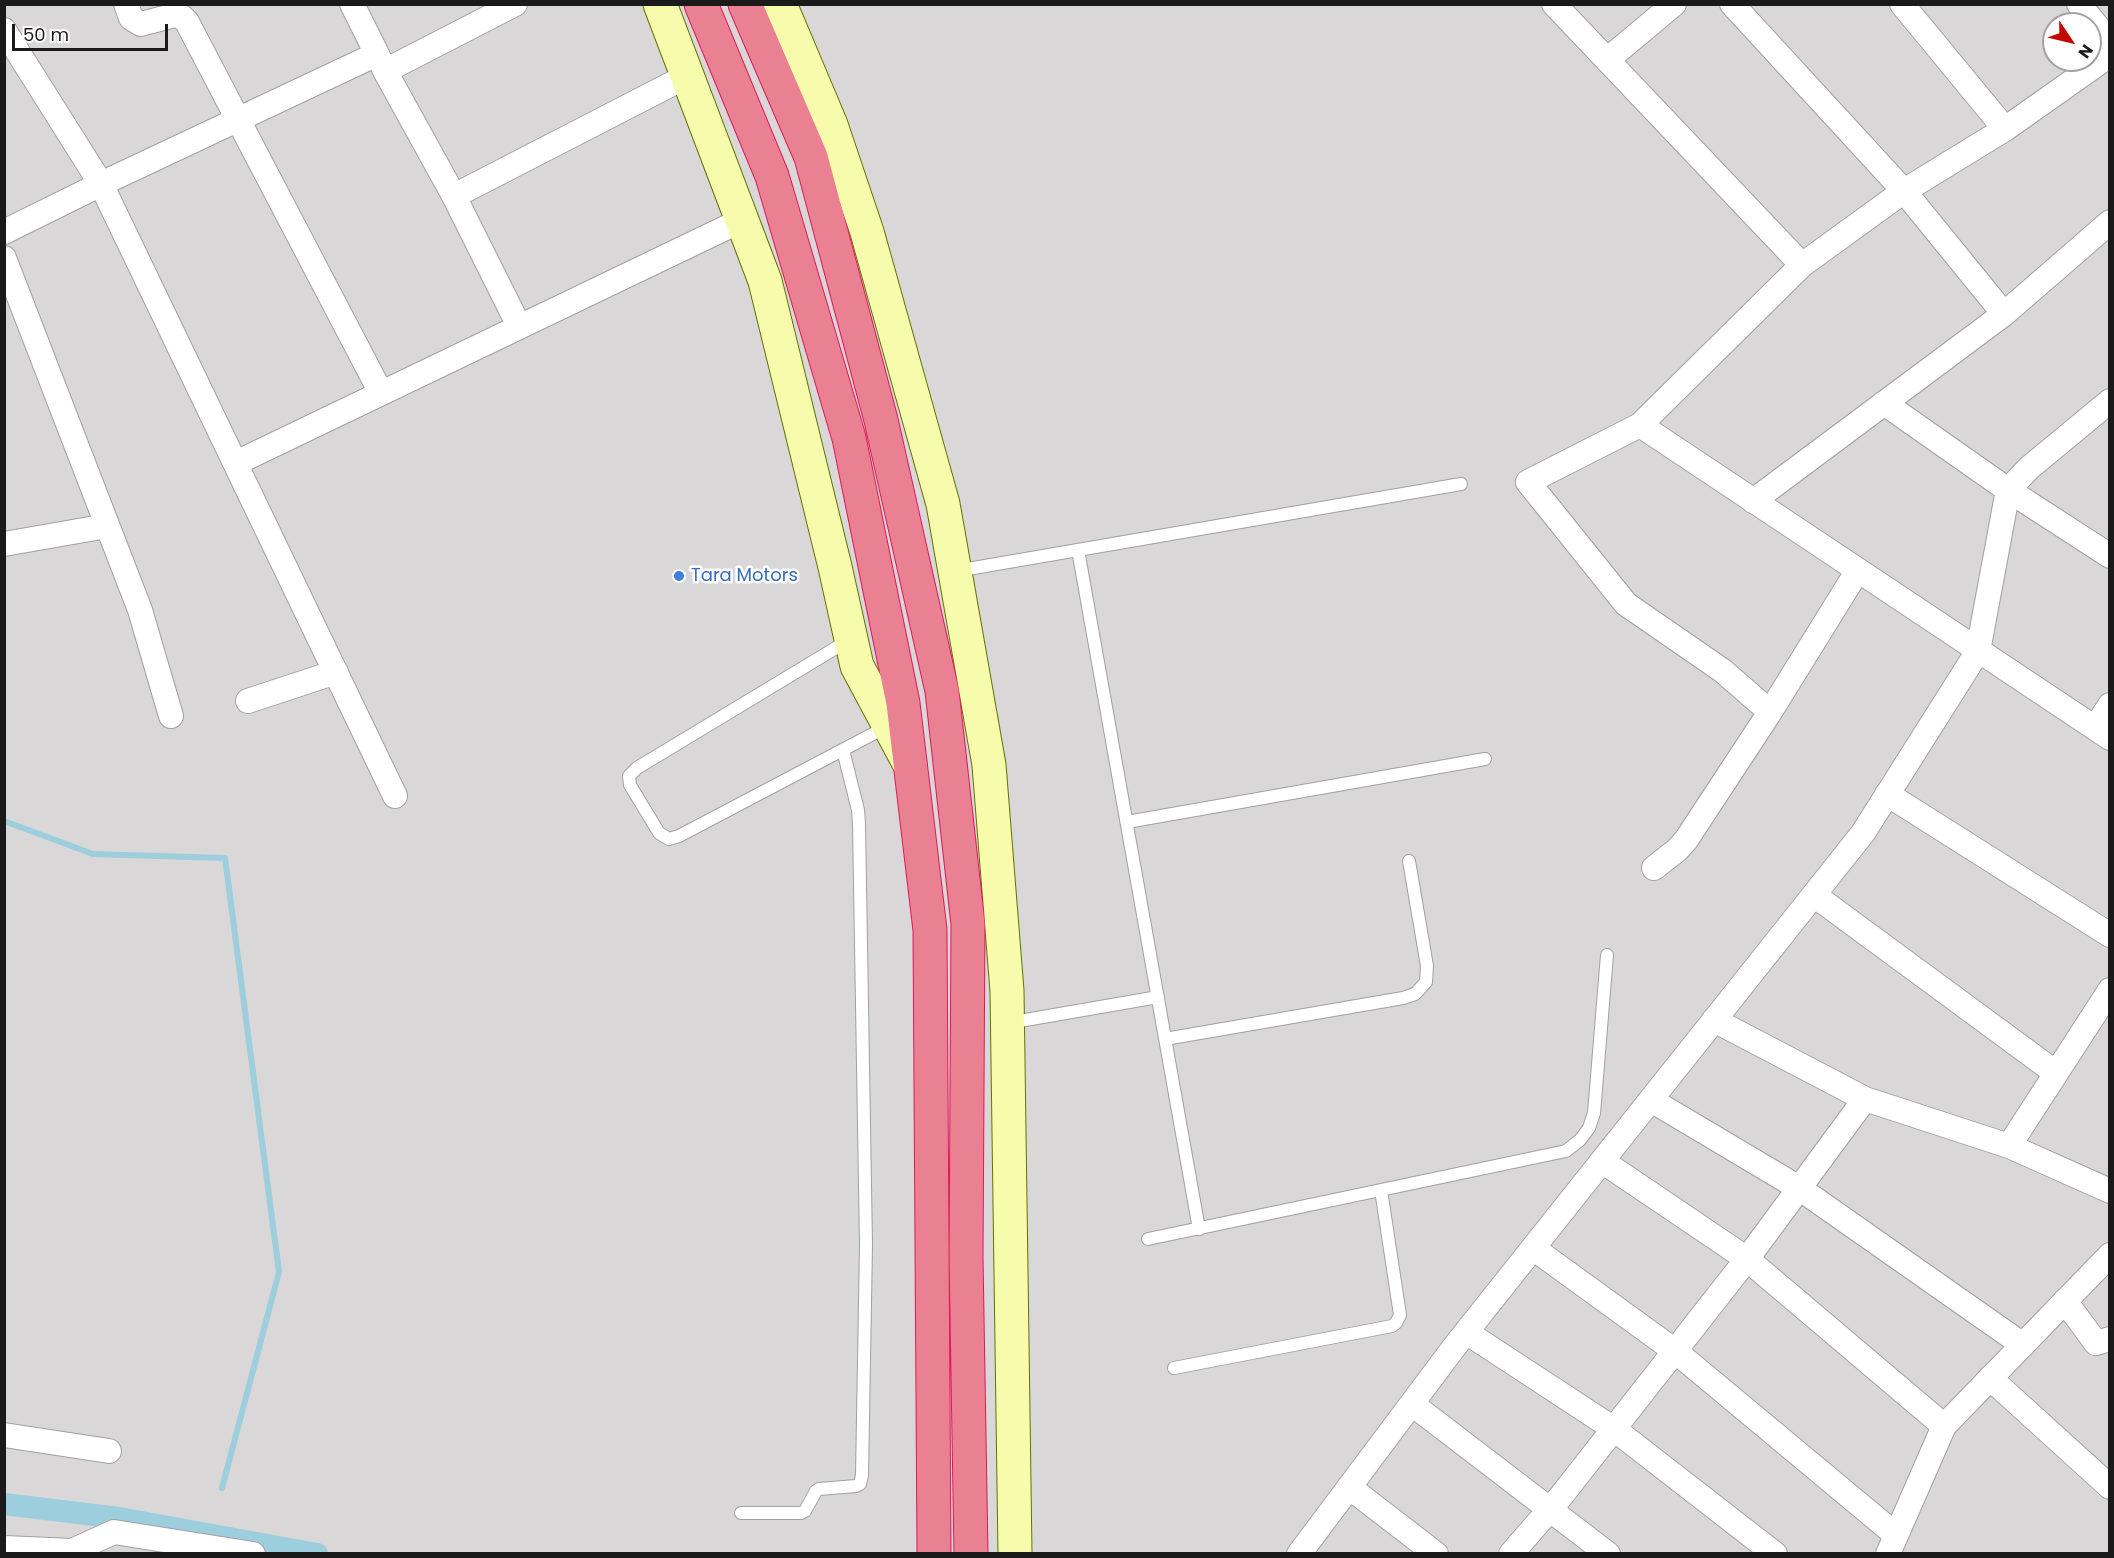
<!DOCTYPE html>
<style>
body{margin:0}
#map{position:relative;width:2114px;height:1558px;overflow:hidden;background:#ede9df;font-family:Poppins,sans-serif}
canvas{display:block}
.frame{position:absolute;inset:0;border:6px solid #1a1a1a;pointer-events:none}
.north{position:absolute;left:2042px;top:12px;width:60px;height:60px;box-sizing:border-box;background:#fff;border:2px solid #a3a3a3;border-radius:50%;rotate:125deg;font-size:16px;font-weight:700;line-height:24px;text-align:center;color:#1a1a1a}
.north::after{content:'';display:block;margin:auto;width:21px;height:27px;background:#c50400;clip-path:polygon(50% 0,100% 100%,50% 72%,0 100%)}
.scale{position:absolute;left:12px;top:24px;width:156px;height:27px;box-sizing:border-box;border:3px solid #1a1a1a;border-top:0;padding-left:8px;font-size:18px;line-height:21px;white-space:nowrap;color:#1a1a1a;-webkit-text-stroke:4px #fff;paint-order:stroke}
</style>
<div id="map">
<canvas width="2114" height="1558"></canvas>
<div class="frame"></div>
<div class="north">N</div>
<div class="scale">50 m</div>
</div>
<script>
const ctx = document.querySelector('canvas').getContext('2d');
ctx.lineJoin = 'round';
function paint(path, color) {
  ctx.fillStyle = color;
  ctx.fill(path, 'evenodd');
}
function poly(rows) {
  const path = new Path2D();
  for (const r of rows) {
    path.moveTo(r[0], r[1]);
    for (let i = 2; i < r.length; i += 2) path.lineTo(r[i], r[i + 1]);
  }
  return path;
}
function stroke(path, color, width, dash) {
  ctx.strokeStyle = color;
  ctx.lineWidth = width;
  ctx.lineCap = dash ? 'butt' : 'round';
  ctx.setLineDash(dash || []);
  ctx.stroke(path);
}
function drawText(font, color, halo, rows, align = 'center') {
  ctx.font = font + ' Poppins,sans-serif';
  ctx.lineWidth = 5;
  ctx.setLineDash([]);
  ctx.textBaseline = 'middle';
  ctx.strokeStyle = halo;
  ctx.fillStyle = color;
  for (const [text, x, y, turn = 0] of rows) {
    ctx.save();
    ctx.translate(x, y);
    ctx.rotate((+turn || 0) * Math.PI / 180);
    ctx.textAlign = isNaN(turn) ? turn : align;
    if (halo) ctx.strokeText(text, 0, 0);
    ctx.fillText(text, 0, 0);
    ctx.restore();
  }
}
paint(poly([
 [5,5,2109,5,2109,1553,5,1554],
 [2054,24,2090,24,2090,60,2054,60]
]), '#d9d7d7');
stroke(poly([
 [4,821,93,854,225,858,279,1272,222,1488]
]), '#9ccede', 6);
stroke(poly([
 [4,1504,119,1518,317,1554]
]), '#9ccede', 22);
const lane = poly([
 [1078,550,1199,1229],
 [956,571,1461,484],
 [849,640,637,768,629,776,630,785,659,833,669,839,679,836,888,726],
 [1127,822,1485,759],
 [1008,1023,1158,997],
 [1165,1039,1403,998,1415,994,1426,982,1427,966,1409,861],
 [1148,1239,1566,1151,1580,1140,1589,1128,1594,1113,1607,955],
 [1174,1368,1392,1326,1396,1323,1400,1315,1381,1190],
 [741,1513,801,1513,805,1511,816,1491,819,1489,856,1486,860,1484,862,1475,866,1245,859,824,858,810,843,750]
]);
const street = poly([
 [126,4,131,18,141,24,175,15,182,17,187,22,381,393],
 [352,4,377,54],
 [1554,4,1802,265,1640,425,2110,738],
 [1732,4,1904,191,1802,265],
 [1902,4,2005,129],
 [2079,4,2110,42],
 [4,30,101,184,395,796],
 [1607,60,1674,4],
 [385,71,454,196,519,326],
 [454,196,687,76],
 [4,232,101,184,377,54,385,71,515,4],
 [4,258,140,610,171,716],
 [2004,314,1904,191,2005,129,2110,55],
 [1884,403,2008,490,2110,556],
 [1640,425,1528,482,1626,604,1723,671,1770,712],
 [236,463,742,220],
 [1753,501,2004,314,2110,222],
 [4,544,107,526],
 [248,701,336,672],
 [2095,728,2110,705],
 [1887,794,2110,935],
 [1654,868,1677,850,1686,840,1770,712,1858,570],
 [1814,895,2056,1073],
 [1714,1020,1865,1099],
 [1651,1100,1799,1188,2023,1345],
 [2009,1146,2110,990],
 [1602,1161,1747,1259,1944,1426],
 [1533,1248,1675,1351,1896,1535],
 [2065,1301,2096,1343,2110,1339],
 [1466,1332,1614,1429,1775,1554],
 [1990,1378,2110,1487],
 [1412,1404,1608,1554],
 [4,1435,109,1451],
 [1349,1487,1436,1554],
 [4,1548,72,1551,114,1532,253,1554],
 [1299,1554,1455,1346,1863,833,1978,651,2008,490,2029,468,2110,401],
 [1511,1554,1558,1500,1747,1259,1865,1099,2009,1146,2110,1191],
 [1888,1554,1944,1426,2110,1255]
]);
const secondary = poly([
 [660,4,765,281,835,567,857,666,910,765],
 [780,4,831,125,867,232,943,504,989,765,1007,991,1015,1554]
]);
const highway = poly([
 [701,4,772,176,849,438,903,703,930,930,934,1554],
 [745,4,811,157,881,420,942,691,968,924,966,1257,971,1554]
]);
stroke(lane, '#a1a1a1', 14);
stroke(street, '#a1a1a1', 26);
stroke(secondary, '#647300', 35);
stroke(highway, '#dd1a59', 35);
stroke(lane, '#fff', 12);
stroke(street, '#fff', 24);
stroke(secondary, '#f7fcad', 33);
stroke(highway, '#ea8192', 33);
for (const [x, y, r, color] of [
 [679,576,6,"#3f7fe0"]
]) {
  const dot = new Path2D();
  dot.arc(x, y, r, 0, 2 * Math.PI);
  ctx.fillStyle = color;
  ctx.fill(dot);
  stroke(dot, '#fff', 2);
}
drawText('18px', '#366cbe', '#fff', [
 ["Tara Motors",691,576]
], 'left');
</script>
